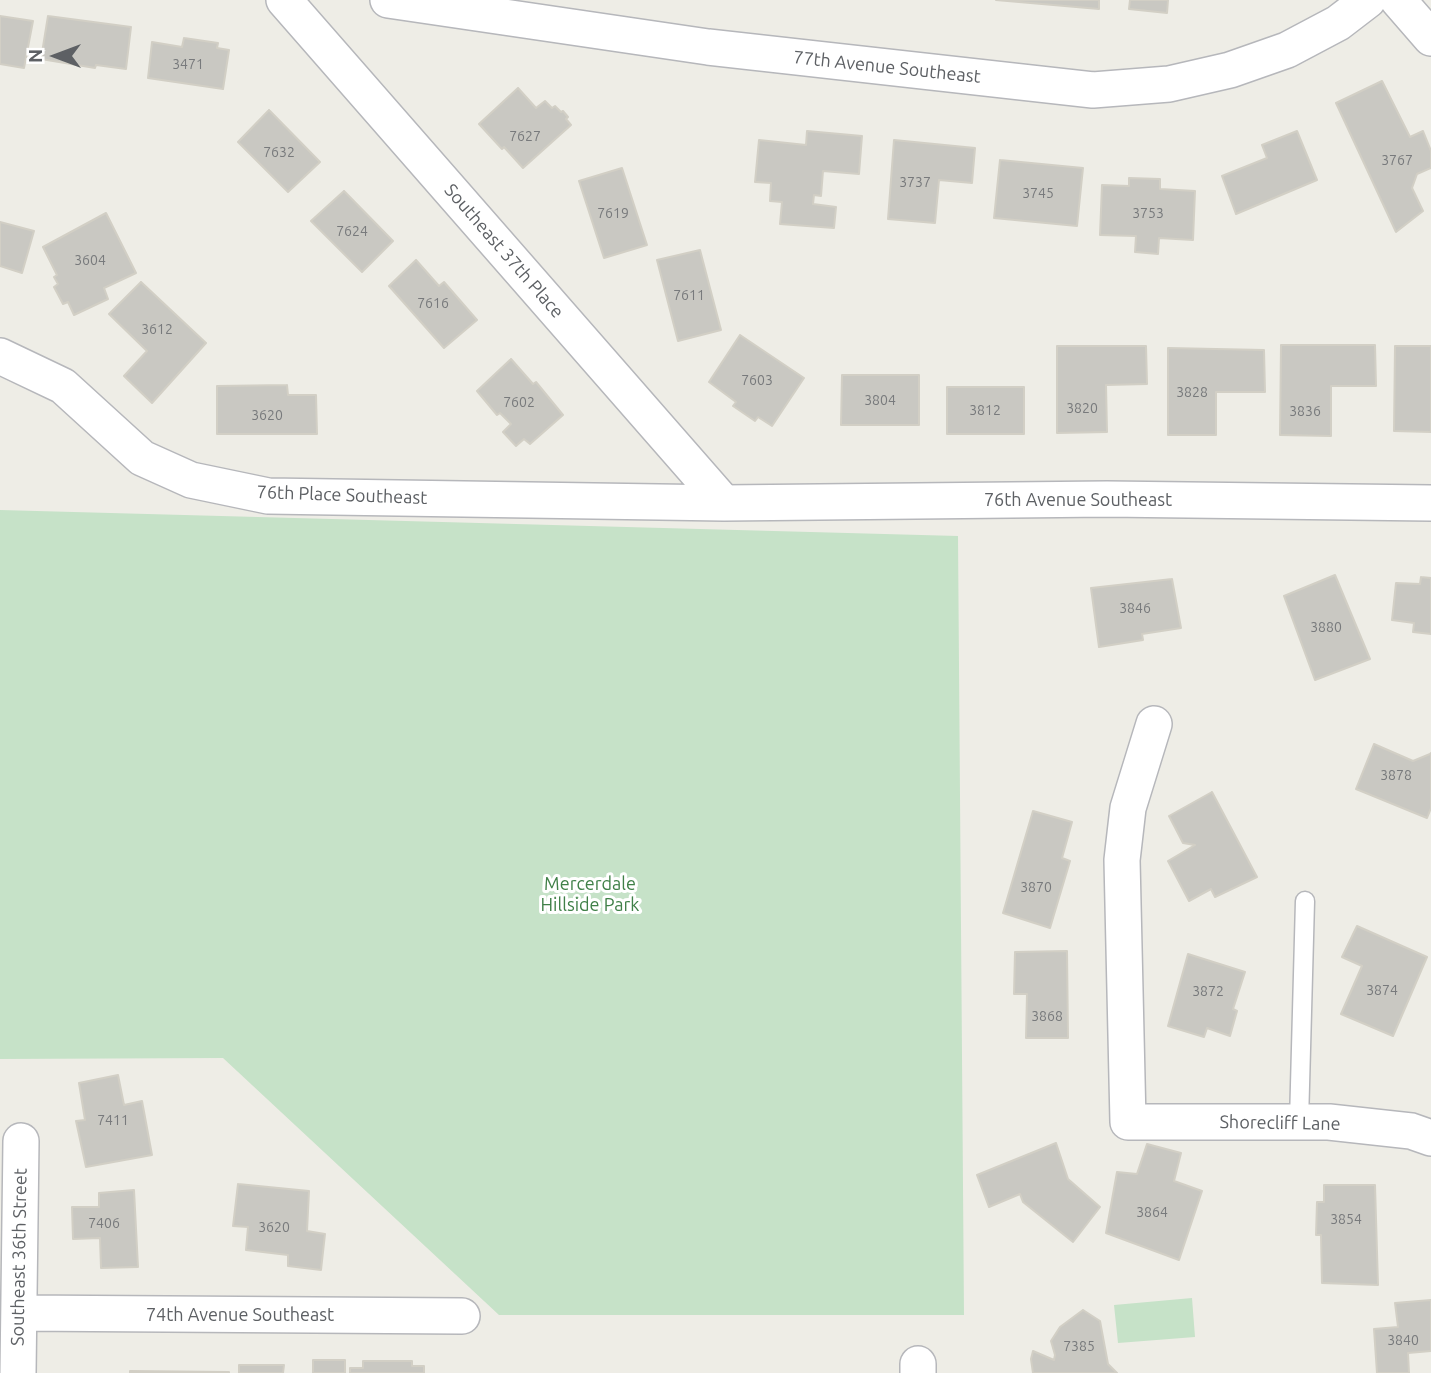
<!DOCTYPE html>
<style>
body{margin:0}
#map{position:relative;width:1431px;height:1373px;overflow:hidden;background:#eeede6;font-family:Ubuntu,sans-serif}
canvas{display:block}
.north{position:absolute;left:21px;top:21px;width:70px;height:70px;-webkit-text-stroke:5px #fff;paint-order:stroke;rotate:270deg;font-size:19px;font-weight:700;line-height:28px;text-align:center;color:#5d6064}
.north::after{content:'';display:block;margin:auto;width:24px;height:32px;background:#5d6064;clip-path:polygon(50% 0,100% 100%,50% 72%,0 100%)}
</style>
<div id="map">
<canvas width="1431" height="1373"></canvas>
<div class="north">N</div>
</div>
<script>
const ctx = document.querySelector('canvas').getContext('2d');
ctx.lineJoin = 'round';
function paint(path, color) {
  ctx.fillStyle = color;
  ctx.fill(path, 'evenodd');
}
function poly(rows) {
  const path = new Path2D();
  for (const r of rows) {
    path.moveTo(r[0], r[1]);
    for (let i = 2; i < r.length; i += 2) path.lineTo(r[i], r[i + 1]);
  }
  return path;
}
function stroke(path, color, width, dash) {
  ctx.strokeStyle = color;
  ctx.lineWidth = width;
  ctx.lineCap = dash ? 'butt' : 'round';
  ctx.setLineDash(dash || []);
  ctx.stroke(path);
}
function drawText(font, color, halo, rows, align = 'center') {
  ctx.font = font + ' Ubuntu,sans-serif';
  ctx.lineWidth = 6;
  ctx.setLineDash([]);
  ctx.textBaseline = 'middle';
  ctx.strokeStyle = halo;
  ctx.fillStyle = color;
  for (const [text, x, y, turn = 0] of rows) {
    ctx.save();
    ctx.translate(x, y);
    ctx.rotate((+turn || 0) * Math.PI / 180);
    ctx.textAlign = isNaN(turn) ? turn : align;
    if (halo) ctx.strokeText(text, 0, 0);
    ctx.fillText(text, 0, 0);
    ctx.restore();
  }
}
paint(poly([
 [0,510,958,536,964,1315,499,1315,223,1058,0,1059],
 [1192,1298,1195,1337,1118,1343,1114,1305]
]), '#c6e2c8');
const building = poly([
 [996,0,1099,0,1099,9,996,0],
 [1130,0,1168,0,1167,13,1129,9,1130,0],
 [0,16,33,21,24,68,0,64,0,16],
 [48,16,131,27,126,69,96,65,95,68,41,59,48,16],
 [184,38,218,43,217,48,229,50,223,89,148,78,152,42,182,47,184,38],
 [1382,81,1410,137,1423,131,1431,151,1431,168,1417,174,1412,188,1423,211,1396,232,1336,103,1382,81],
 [518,88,536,108,545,101,552,108,555,106,561,112,563,111,568,117,566,119,571,125,523,168,504,147,502,149,479,124,518,88],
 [269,110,320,162,288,192,238,142,269,110],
 [807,131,862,136,859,174,823,171,821,196,814,195,813,204,836,207,834,228,780,224,782,202,770,201,771,183,755,182,759,140,806,145,807,131],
 [1297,131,1317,180,1236,214,1222,176,1267,158,1262,145,1297,131],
 [894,140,975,148,972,183,939,180,935,223,888,219,894,140],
 [1000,160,1083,168,1077,226,994,218,1000,160],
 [622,168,647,245,604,258,579,181,622,168],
 [1129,178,1160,179,1160,189,1195,191,1193,240,1159,238,1158,254,1135,252,1136,236,1100,235,1102,185,1129,186,1129,178],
 [344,191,393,241,362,272,311,221,344,191],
 [106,213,136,273,104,288,108,299,74,315,68,302,63,304,54,287,58,284,54,277,57,275,43,247,106,213],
 [0,222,34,231,22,273,0,266,0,222],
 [700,250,721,330,678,341,657,260,700,250],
 [416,260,439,286,444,282,477,320,444,348,389,286,416,260],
 [141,282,206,343,152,403,124,376,147,351,109,314,141,282],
 [740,335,804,378,772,426,758,417,755,421,733,406,736,402,709,382,740,335],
 [1281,345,1375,345,1376,386,1331,386,1331,436,1280,435,1281,345],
 [1057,346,1146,346,1147,384,1106,385,1107,432,1057,433,1057,346],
 [1395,346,1431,346,1431,432,1394,431,1395,346],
 [1168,348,1264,350,1265,392,1216,392,1216,435,1168,435,1168,348],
 [511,359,533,384,536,382,563,415,530,444,524,439,516,446,503,432,511,424,500,413,497,415,477,391,511,359],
 [842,375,919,375,919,425,841,425,842,375],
 [287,385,288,395,316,395,317,434,217,434,217,386,287,385],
 [947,387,1024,387,1024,434,947,434,947,387],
 [1335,575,1370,659,1315,680,1284,596,1335,575],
 [1421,577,1431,578,1431,634,1413,632,1414,623,1392,620,1396,583,1420,584,1421,577],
 [1172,579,1181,628,1142,634,1143,640,1099,647,1091,588,1172,579],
 [1374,744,1413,761,1430,754,1431,753,1431,808,1427,818,1356,789,1374,744],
 [1212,792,1257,877,1215,897,1211,889,1189,901,1168,861,1195,845,1183,843,1169,816,1212,792],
 [1033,811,1072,822,1062,858,1070,861,1050,928,1003,913,1033,811],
 [1357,926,1427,957,1393,1036,1341,1014,1362,966,1342,957,1357,926],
 [1067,951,1068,1038,1026,1038,1027,994,1014,994,1015,952,1067,951],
 [1188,954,1245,972,1233,1009,1237,1011,1230,1036,1207,1028,1204,1037,1168,1026,1188,954],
 [118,1075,124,1105,142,1101,152,1155,86,1167,76,1121,85,1120,79,1083,118,1075],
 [1056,1143,1068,1179,1100,1207,1073,1242,1023,1202,1020,1194,989,1207,977,1175,1056,1143],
 [1147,1144,1181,1153,1174,1181,1202,1191,1179,1260,1106,1233,1117,1172,1137,1174,1147,1144],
 [238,1184,309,1191,307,1231,325,1234,321,1270,288,1266,288,1255,246,1250,248,1227,233,1226,238,1184],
 [1324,1185,1375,1185,1378,1285,1322,1283,1321,1235,1316,1235,1317,1202,1324,1202,1324,1185],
 [134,1190,138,1267,101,1268,100,1238,73,1239,72,1207,99,1207,99,1193,134,1190],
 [1431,1300,1431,1351,1408,1353,1409,1373,1377,1373,1374,1329,1398,1327,1395,1303,1431,1300],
 [1083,1310,1100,1321,1108,1364,1117,1373,1033,1373,1031,1359,1033,1351,1054,1360,1055,1355,1051,1341,1060,1327,1083,1310],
 [313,1360,345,1360,345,1373,313,1373,313,1360],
 [363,1361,412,1361,412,1366,424,1366,424,1373,350,1373,350,1368,363,1368,363,1361],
 [239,1365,284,1365,283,1373,239,1373,239,1365],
 [130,1371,229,1372,229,1373,130,1373,130,1371]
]);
paint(building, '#c9c8c2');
stroke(building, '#d2cfc5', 2);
const service = poly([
 [1299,1122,1305,901]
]);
const minor = poly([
 [284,0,724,503],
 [388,0,708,47,1093,90,1169,84,1230,70,1287,50,1338,23,1368,0],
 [1398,0,1431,38],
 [0,356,63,386,142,458,191,480,268,496,724,503,1107,499,1431,503],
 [1154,724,1128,808,1122,860,1128,1122,1329,1122,1411,1131,1431,1138],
 [19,1313,462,1316],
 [18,1373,21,1141],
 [918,1373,918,1364]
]);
stroke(service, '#b6b7bb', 21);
stroke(minor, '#b6b7bb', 38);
stroke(service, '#fff', 18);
stroke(minor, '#fff', 35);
drawText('14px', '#787a7c', null, [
 ["3471",188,64],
 ["7627",525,136],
 ["7632",279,152],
 ["3767",1397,160],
 ["3737",915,182],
 ["3745",1038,193],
 ["7619",613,213],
 ["3753",1148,213],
 ["7624",352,231],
 ["3604",90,260],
 ["7611",689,295],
 ["7616",433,303],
 ["3612",157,329],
 ["7603",757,380],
 ["3828",1192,392],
 ["3804",880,400],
 ["7602",519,402],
 ["3820",1082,408],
 ["3812",985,410],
 ["3836",1305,411],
 ["3620",267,415],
 ["3846",1135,608],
 ["3880",1326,627],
 ["3878",1396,775],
 ["3870",1036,887],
 ["3874",1382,990],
 ["3872",1208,991],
 ["3868",1047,1016],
 ["7411",113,1120],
 ["3864",1152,1212],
 ["3854",1346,1219],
 ["7406",104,1223],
 ["3620",274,1227],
 ["3840",1403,1340],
 ["7385",1079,1346]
]);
drawText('18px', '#5d6064', '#fff', [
 ["77th Avenue Southeast",887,67,6],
 ["Southeast 37th Place",504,251,49],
 ["76th Place Southeast",342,495,2],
 ["76th Avenue Southeast",1078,500],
 ["Shorecliff Lane",1280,1123,1],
 ["Southeast 36th Street",19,1257,-89],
 ["74th Avenue Southeast",240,1315]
]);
drawText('18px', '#408048', '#fff', [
 ["Mercerdale",590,884],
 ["Hillside Park",590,905]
]);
</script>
